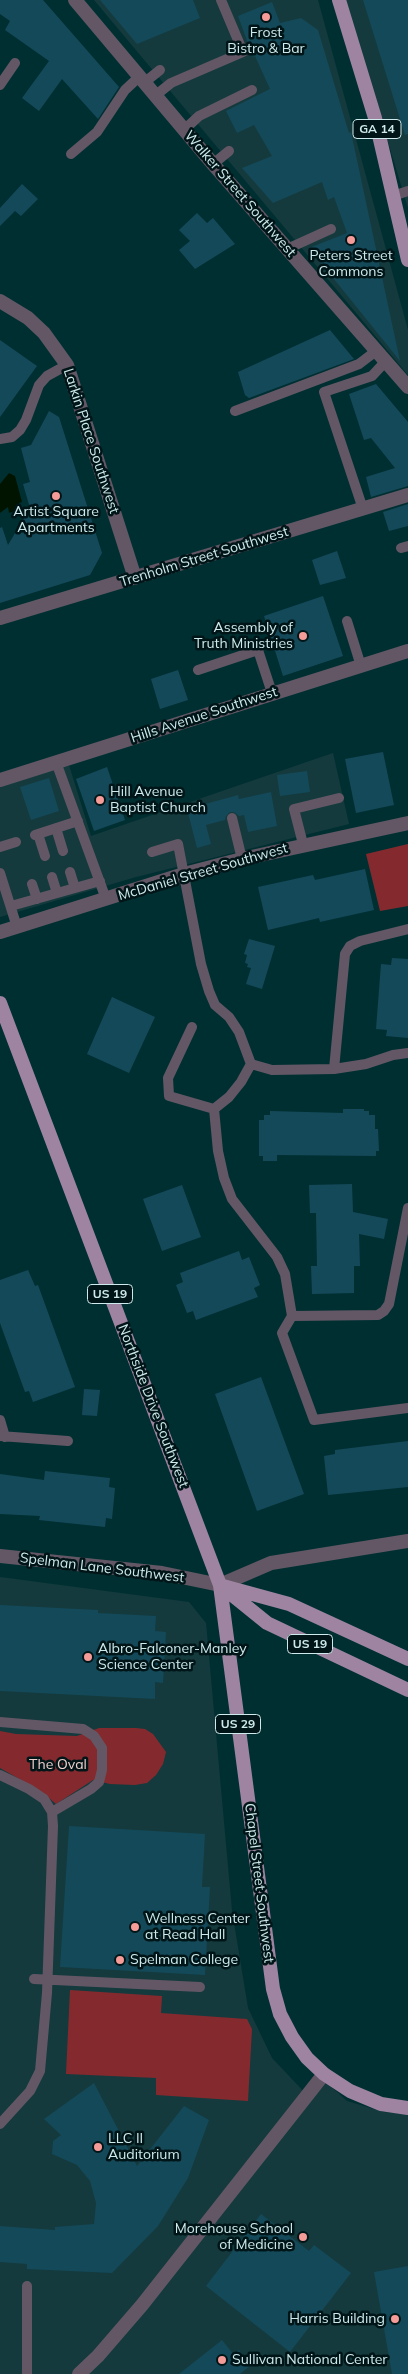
<!DOCTYPE html>
<style>
body{margin:0}
canvas{display:block;background:#002f32}
</style>
<canvas width="408" height="2374"></canvas>
<script>
const ctx = document.querySelector('canvas').getContext('2d');
ctx.lineJoin = 'round';
function paint(path, color) {
  ctx.fillStyle = color;
  ctx.fill(path, 'evenodd');
}
function poly(rows) {
  const path = new Path2D();
  for (const r of rows) {
    path.moveTo(r[0], r[1]);
    for (let i = 2; i < r.length; i += 2) path.lineTo(r[i], r[i + 1]);
  }
  return path;
}
function stroke(path, color, width, dash) {
  ctx.strokeStyle = color;
  ctx.lineWidth = width;
  ctx.lineCap = dash ? 'butt' : 'round';
  ctx.setLineDash(dash || []);
  ctx.stroke(path);
}
function drawText(font, color, halo, rows, align = 'center') {
  ctx.font = font + ' Mulish,sans-serif';
  ctx.lineWidth = 5;
  ctx.setLineDash([]);
  ctx.textBaseline = 'middle';
  ctx.strokeStyle = halo;
  ctx.fillStyle = color;
  for (const [text, x, y, turn = 0] of rows) {
    ctx.save();
    ctx.translate(x, y);
    ctx.rotate((+turn || 0) * Math.PI / 180);
    ctx.textAlign = isNaN(turn) ? turn : align;
    if (halo) ctx.strokeText(text, 0, 0);
    ctx.fillText(text, 0, 0);
    ctx.restore();
  }
}
paint(poly([
 [94,0,318,0,408,330,408,375],
 [345,0,408,0,408,208],
 [333,753,349,824,136,877,0,917,0,787,69,765,91,836],
 [0,1577,189,1602,206,1623,232,1911,248,2008,272,2058,307,2095,79,2374,0,2374],
 [325,2081,347,2101,384,2112,408,2114,408,2374,84,2374]
]), '#143a3d');
paint(poly([
 [408,844,408,906,380,911,366,854],
 [99,1728,136,1728,145,1729,153,1734,166,1752,163,1764,156,1775,147,1783,135,1785,110,1784,93,1780,56,1804,42,1792,0,1768,0,1731,16,1734,77,1736],
 [70,1990,162,1996,161,2013,247,2019,252,2029,248,2101,156,2095,156,2078,66,2074]
]), '#842a2e');
paint(poly([
 [9,473,15,476,22,502,19,503,21,509,9,513,8,507,0,513,0,484]
]), '#001400');
paint(poly([
 [0,0,43,0,119,87,98,119,62,79,39,111,22,98,49,61,5,30,10,21,0,14],
 [100,0,193,0,200,18,137,44],
 [363,0,408,0,408,134,405,135],
 [272,2,280,23,301,18,318,30,349,133,351,132,400,361,309,248,347,233,334,197,328,200,322,182,273,203,242,168,272,156,254,125,237,133,226,111,270,89,255,56,253,57,238,16],
 [22,184,38,199,21,216,15,211,0,226,0,208],
 [197,213,207,223,213,218,235,244,195,269,179,250,190,241,179,230],
 [330,330,354,359,249,398,245,395,238,372],
 [0,340,37,366,0,417],
 [376,384,408,422,408,486,371,497,366,477,395,468,371,438,364,440,349,394],
 [49,411,59,417,102,553,90,575,0,603,0,528,2,527,8,545,30,508,23,484,30,482,21,448,31,445],
 [408,504,408,526,389,531,383,512],
 [337,551,346,578,320,585,312,560],
 [323,596,343,656,283,676,264,616],
 [178,670,188,700,160,709,151,679],
 [383,752,394,805,356,813,345,759],
 [107,767,125,820,94,831,76,779],
 [307,771,310,792,280,796,277,775],
 [49,778,59,811,31,820,20,787],
 [271,792,277,826,248,832,244,815,239,816,234,812,230,812,226,816,225,820,206,825,211,844,197,848,187,809,238,795,239,799],
 [365,869,374,910,320,922,319,918,268,930,258,887,313,875,315,880],
 [249,939,275,946,262,989,246,984,251,968,247,967,248,964,245,963,247,955,244,954],
 [392,958,408,959,408,1038,386,1036,387,1030,376,1029,381,964,391,965],
 [112,997,155,1017,129,1073,87,1054],
 [343,1109,364,1109,364,1111,369,1111,369,1115,375,1115,375,1129,378,1129,379,1151,376,1151,376,1156,277,1155,277,1161,263,1161,263,1156,259,1156,259,1120,264,1120,264,1115,270,1115,270,1111,343,1113],
 [352,1184,353,1212,388,1219,384,1239,359,1234,360,1266,354,1266,354,1293,312,1294,311,1266,317,1266,316,1213,310,1213,309,1185],
 [182,1185,201,1237,162,1251,143,1199],
 [239,1251,242,1260,249,1257,260,1285,254,1288,258,1297,196,1320,193,1311,187,1313,176,1285,183,1282,180,1273],
 [28,1270,35,1286,38,1285,75,1387,33,1402,29,1391,25,1392,0,1323,0,1280],
 [261,1377,304,1494,257,1511,215,1394],
 [84,1389,100,1390,97,1416,82,1415],
 [408,1441,408,1487,328,1495,324,1456,335,1454,335,1450],
 [45,1471,110,1478,109,1487,115,1488,112,1519,106,1518,105,1527,39,1520,40,1516,0,1514,0,1474,44,1480],
 [0,1605,98,1610,98,1613,156,1616,155,1631,166,1632,163,1683,155,1682,155,1699,0,1691],
 [69,1826,205,1834,202,1887,210,1887,205,1975,60,1967],
 [94,2083,137,2166,184,2106,209,2120,188,2178,158,2226,112,2273,27,2269,27,2264,0,2262,0,2226,55,2230,55,2227,94,2224,96,2203,90,2181,77,2165,52,2154,53,2141,61,2135,44,2119],
 [261,2214,309,2251,314,2245,351,2273,290,2352,206,2286],
 [408,2266,408,2374,392,2374,374,2272],
 [222,2340,234,2355,239,2350,251,2365,240,2374,179,2374]
]), '#144959');
stroke(poly([
 [145,82,160,70],
 [0,85,15,63],
 [156,95,171,83,243,52,221,0],
 [184,130,199,116,252,90],
 [71,154,97,132,125,90,140,76],
 [213,164,229,151],
 [393,196,408,191],
 [287,249,331,229],
 [235,411,359,364,376,351],
 [0,439,12,437,20,430,26,420,39,385,47,376,67,365],
 [363,509,324,392,372,376,385,362],
 [401,548,408,546],
 [347,621,361,666],
 [198,670,258,650,272,693],
 [56,762,106,899],
 [232,818,242,859],
 [56,828,63,851],
 [38,834,45,856],
 [35,835,78,821],
 [303,844,294,809,339,798],
 [0,847,16,842],
 [152,852,178,844,201,964,209,991,215,1005,229,1017,239,1032,251,1064,241,1082,229,1097,214,1109,169,1096,168,1078,192,1027],
 [70,872,75,888],
 [0,873,17,927],
 [52,877,57,893],
 [32,884,37,899],
 [11,906,100,881],
 [251,1064,272,1070,334,1069,366,1064,393,1055,408,1053],
 [334,1069,345,954,350,946,360,941,408,929],
 [214,1109,218,1151,224,1178,232,1199,277,1257,285,1274,292,1316,282,1333,314,1420,408,1408],
 [292,1316,378,1315,384,1311,389,1304,408,1208],
 [0,1420,5,1437],
 [0,1436,68,1441],
 [0,1722,83,1729,94,1736,102,1748,102,1770,99,1782,91,1789,52,1812],
 [0,1775,29,1789,44,1799,52,1812,53,1826,47,1993,40,2071,30,2091,0,2124],
 [34,1979,200,1987],
 [27,2374,27,2286]
]), '#635765', 10);
stroke(poly([
 [0,301,28,318,44,333,67,365,135,578],
 [0,618,408,495],
 [0,780,408,651],
 [0,1556,162,1573,220,1585,271,1563,408,1541],
 [79,2374,98,2356,142,2305,324,2074]
]), '#635765', 14);
stroke(poly([
 [75,0,213,164,408,387],
 [0,932,184,874,242,859,408,823]
]), '#635765', 14);
stroke(poly([
 [339,0,375,118,408,260],
 [0,1003,220,1585,267,1623,408,1690],
 [220,1585,273,1989,280,2014,292,2037,307,2058,324,2074,350,2091,381,2104,408,2108],
 [223,1586,289,1604,408,1659]
]), '#9e84a1', 14);
for (const [x, y, r, color] of [
 [266,17,5,"#f59b98"],
 [351,240,5,"#f59b98"],
 [56,496,5,"#f59b98"],
 [303,636,5,"#f59b98"],
 [100,800,5,"#f59b98"],
 [88,1657,5,"#f59b98"],
 [135,1927,5,"#f59b98"],
 [120,1960,5,"#f59b98"],
 [98,2147,5,"#f59b98"],
 [303,2237,5,"#f59b98"],
 [395,2319,5,"#f59b98"],
 [222,2360,5,"#f59b98"]
]) {
  const dot = new Path2D();
  dot.arc(x, y, r, 0, 2 * Math.PI);
  ctx.fillStyle = color;
  ctx.fill(dot);
  stroke(dot, '#001517', 2);
}
for (const [x, y, w] of [
 [377,129,48],
 [110,1294,45],
 [310,1644,45],
 [238,1724,45]
]) {
  const box = new Path2D();
  box.roundRect(x - w / 2, y - 9.5, w, 19, 4);
  ctx.fillStyle = '#001517';
  ctx.fill(box);
  stroke(box, '#ceeaec', 1);
}
drawText('bold 12px', '#ceeaec', null, [
 ["GA 14",377,129],
 ["US 19",110,1294],
 ["US 19",310,1644],
 ["US 29",238,1724]
]);
drawText('14px', '#ceeaec', '#001517', [
 ["Frost",266,33,"center"],
 ["Bistro & Bar",266,49,"center"],
 ["Peters Street",351,256,"center"],
 ["Commons",351,272,"center"],
 ["Artist Square",56,512,"center"],
 ["Apartments",56,528,"center"],
 ["Assembly of",293,628,"right"],
 ["Truth Ministries",293,644,"right"],
 ["Hill Avenue",110,792],
 ["Baptist Church",110,808],
 ["Albro-Falconer-Manley",98,1649],
 ["Science Center",98,1665],
 ["Wellness Center",145,1919],
 ["at Read Hall",145,1935],
 ["Spelman College",130,1960],
 ["LLC II",108,2139],
 ["Auditorium",108,2155],
 ["Morehouse School",293,2229,"right"],
 ["of Medicine",293,2245,"right"],
 ["Harris Building",385,2319,"right"],
 ["Sullivan National Center",232,2360]
], 'left');
drawText('14px', '#ceeaec', '#001517', [
 ["Walker Street Southwest",240,194,49],
 ["Larkin Place Southwest",91,441,72],
 ["Trenholm Street Southwest",204,557,-17],
 ["Hills Avenue Southwest",204,715,-18],
 ["McDaniel Street Southwest",203,872,-16],
 ["Northside Drive Southwest",153,1406,69],
 ["Spelman Lane Southwest",102,1568,7],
 ["Chapel Street Southwest",259,1883,83]
]);
drawText('14px', '#f1cfcd', '#001517', [
 ["The Oval",58,1765]
]);
</script>
